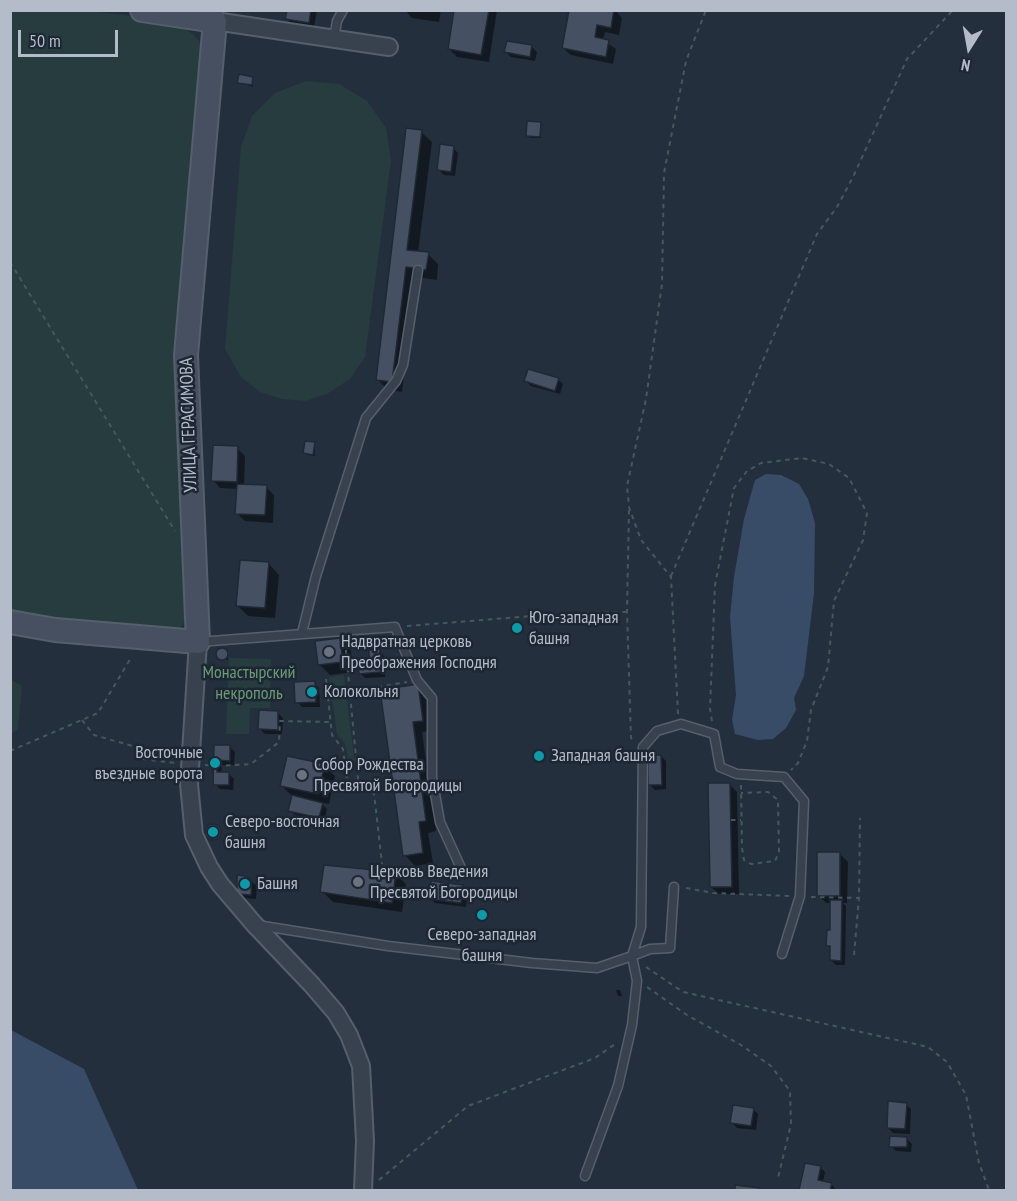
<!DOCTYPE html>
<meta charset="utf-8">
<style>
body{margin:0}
#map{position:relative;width:1017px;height:1201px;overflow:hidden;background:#242f3e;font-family:"PT Sans Narrow",sans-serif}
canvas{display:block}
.frame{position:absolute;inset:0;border:12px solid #b4bcc9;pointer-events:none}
.north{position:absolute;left:939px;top:18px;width:60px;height:60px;-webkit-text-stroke:4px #1d2633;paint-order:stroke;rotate:191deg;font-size:16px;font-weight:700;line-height:24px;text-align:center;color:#b4bcc9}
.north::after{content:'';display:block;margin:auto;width:21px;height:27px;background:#b4bcc9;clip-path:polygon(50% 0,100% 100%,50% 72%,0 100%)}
.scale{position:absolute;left:18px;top:30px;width:100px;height:27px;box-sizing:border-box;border:3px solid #b4bcc9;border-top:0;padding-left:8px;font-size:18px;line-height:21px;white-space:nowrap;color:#b4bcc9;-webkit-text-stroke:4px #1d2633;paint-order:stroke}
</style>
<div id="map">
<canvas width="1017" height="1201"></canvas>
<div class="frame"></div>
<div class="north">N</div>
<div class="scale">50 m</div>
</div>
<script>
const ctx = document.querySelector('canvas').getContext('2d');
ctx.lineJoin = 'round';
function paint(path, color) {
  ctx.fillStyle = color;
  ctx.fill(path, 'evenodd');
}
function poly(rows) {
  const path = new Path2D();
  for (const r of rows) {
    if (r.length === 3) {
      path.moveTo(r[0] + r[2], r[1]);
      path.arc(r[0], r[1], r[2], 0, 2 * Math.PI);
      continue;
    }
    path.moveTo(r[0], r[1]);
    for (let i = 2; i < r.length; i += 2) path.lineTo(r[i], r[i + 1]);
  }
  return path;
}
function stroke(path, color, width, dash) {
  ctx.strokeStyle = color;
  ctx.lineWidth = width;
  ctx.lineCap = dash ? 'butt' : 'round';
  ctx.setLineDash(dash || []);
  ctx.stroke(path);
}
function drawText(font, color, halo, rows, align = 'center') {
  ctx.font = font + ' "PT Sans Narrow",sans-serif';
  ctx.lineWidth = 5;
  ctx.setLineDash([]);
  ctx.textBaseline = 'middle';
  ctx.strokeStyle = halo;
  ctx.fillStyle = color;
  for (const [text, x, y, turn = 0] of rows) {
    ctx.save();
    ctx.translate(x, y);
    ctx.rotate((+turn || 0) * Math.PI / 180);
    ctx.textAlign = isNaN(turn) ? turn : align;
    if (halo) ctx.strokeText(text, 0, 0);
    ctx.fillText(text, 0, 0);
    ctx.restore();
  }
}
paint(poly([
 [11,11,91,11,162,20,180,26,193,34,200,42,203,55,183,249,174,384,181,433,187,619,178,630,53,620,11,611],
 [306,81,339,84,367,101,386,128,391,161,365,357,350,379,327,394,305,401,282,399,260,392,241,377,225,349,241,147,252,116,275,93],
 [229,658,271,659,270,708,250,708,249,734,226,734],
 [344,675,355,765,350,766,345,744,337,734,329,677],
 [10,679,22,686,18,729,11,734]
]), '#263c3f');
paint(poly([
 [766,474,781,475,799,484,808,499,815,523,814,593,804,676,794,698,796,710,786,728,773,739,758,740,735,734,732,720,736,695,730,617,734,577,744,519,755,480],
 [11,1030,84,1069,138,1190,11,1190]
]), '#394c67');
paint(poly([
 [288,10,317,10,314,27,292,24,287,19],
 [405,10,441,10,439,22,412,18],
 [456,10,497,10,489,62,457,57,449,49],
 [571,10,615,10,622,18,619,35,605,32,603,40,616,49,613,64,571,55,563,48],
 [532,47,537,52,535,61,511,57,506,52],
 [252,78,253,87,239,82],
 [540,124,541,138,530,138,528,136],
 [421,132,432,142,418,253,428,254,438,264,437,280,416,277,402,392,388,390,377,379],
 [453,148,458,153,455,176,444,175,439,170],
 [558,379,563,384,560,394,531,386,526,381],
 [314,444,315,456,307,455,305,453],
 [237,448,245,456,244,486,266,487,274,495,273,523,245,521,237,514,238,489,220,488,213,480],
 [269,564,279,575,275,618,248,616,237,605],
 [515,624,523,628,521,633,513,629],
 [340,640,351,650,353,672,330,675,319,664],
 [223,649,228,653,228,660,219,657,219,651],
 [379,651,384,656,385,677,365,678,360,673],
 [314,683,319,688,320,707,302,707,297,702],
 [418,686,428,697,433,731,422,732,436,831,428,833,433,863,415,866,405,855,382,691],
 [278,713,283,718,282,734,265,734,260,729],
 [216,746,230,747,235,752,234,765,222,765,221,774,229,774,234,779,233,790,220,789,215,784],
 [536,753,545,755,544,762,536,760],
 [661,756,666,761,666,789,655,790,650,785],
 [324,766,335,776,329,804,320,802,327,809,324,822,295,815,290,810,293,797,282,786],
 [729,784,737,792,739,894,719,894,711,887],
 [214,833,7],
 [840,854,848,862,847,903,843,903,846,906,845,965,836,965,831,960,831,949,828,945,831,931,832,903,826,903,818,895],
 [395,873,406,884,402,912,333,902,322,891],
 [251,881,257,886,256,899,243,898,238,893],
 [463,886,468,891,466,907,435,903,430,898],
 [483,911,488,918,484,920,479,914],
 [616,990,620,990,622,996,618,996],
 [906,1104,911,1109,910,1134,893,1133,888,1128],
 [753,1109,758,1114,756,1130,737,1128,732,1123],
 [907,1139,912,1144,911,1152,896,1151,891,1146],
 [806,1164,820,1167,825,1172,823,1182,831,1184,836,1190,801,1190]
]), '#0007');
const building = poly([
 [287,10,311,10,309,23,285,19,287,10],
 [454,10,489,10,481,55,448,49,454,10],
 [569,10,614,10,611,28,597,25,595,37,609,40,606,57,562,48,569,10],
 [507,41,532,45,530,57,504,52,507,41],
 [239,74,253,77,252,85,237,83,239,74],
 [527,121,541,122,540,137,526,136,527,121],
 [406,128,422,130,407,250,429,252,426,270,406,267,392,382,376,380,406,128],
 [440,144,454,146,451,172,437,170,440,144],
 [528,369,559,378,555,391,524,381,528,369],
 [305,441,315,442,313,455,303,453,305,441],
 [213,445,238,446,237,482,211,481,213,445],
 [237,484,267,485,265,515,235,514,237,484],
 [240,560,269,562,265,608,236,606,240,560],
 [517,627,5.5],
 [340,638,343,662,318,665,315,641,340,638],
 [222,654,6],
 [380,649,381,672,359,674,358,658,369,658,369,650,380,649],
 [315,681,316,702,295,703,294,682,315,681],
 [418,684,423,721,413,722,426,821,419,822,423,853,403,856,380,690,418,684],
 [259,710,278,711,278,730,258,729,259,710],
 [214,745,230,745,230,761,217,760,217,772,229,772,229,785,213,785,214,745],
 [539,756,6],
 [648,755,661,755,662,785,648,785,648,755],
 [287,756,325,764,318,794,280,786,287,756],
 [708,783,730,783,732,887,710,887,708,783],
 [292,795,323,803,319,818,288,811,292,795],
 [213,832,8],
 [817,852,840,852,840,896,817,896,817,852],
 [324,865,396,872,392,903,320,892,324,865],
 [237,875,246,876,252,880,251,895,237,894,237,875],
 [431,881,463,885,461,903,429,899,431,881],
 [830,900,842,900,841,961,830,960,830,946,826,946,827,930,830,930,830,900],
 [482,914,5.5],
 [888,1101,907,1103,905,1129,887,1128,888,1101],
 [733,1105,754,1108,751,1126,730,1123,733,1105],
 [890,1136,907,1137,907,1147,889,1147,890,1136],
 [805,1163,821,1166,818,1180,832,1183,830,1190,799,1190,805,1163],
 [735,1185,760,1188,760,1190,735,1190,735,1185]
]);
paint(building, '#455162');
stroke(building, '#1f2835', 1.5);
const lane = poly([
 [334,39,337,21,343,10],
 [302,633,316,576,366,418,396,381,403,365,418,270],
 [198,642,395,627,417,680,432,698,432,777,440,822,461,868],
 [257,925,388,946,532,963,597,968,632,956,641,927,643,747,657,731,681,724,714,734,720,767,737,774,784,777,804,801,800,896,782,954],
 [585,1176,618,1086,632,1025,637,981,632,956,650,949,670,948,674,887]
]);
const street = poly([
 [215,21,389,47],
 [198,642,189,784,194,835,209,867,220,884,254,924,312,985,336,1013,349,1035,361,1066,365,1141,363,1190]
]);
const secondary = poly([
 [10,622,55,630,198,642,186,355,215,21,142,10]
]);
stroke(lane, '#565f6c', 11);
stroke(street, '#565f6c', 20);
stroke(secondary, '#565f6c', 26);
stroke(poly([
 [1006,10,1006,11],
 [10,262,175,531],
 [629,510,627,612,631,738,635,741],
 [671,576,817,234,837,207,853,177,907,59,953,10],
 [407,626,570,613,626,612],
 [345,641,359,789,374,793,382,864],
 [326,679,332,735,343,749,348,786,359,789],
 [351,692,407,682],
 [678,714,671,577,641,540,629,507,627,486,646,399,662,284,664,173,686,61,706,10],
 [82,720,94,735,143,749,142,759,176,763],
 [712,721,710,709,715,585,734,488,747,471,761,463,802,458,829,464,849,478,867,513,863,540,834,601,828,667,811,710,807,741,798,763,791,770],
 [10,751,98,713,132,656],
 [205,765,214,766],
 [217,766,251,764,279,742,280,721,330,722],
 [741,785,742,848,744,860,751,864,775,861,779,852,778,800,768,792,741,793],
 [731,820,741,820],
 [686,888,713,893,790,896],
 [811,897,859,898],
 [854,955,859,898,860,818],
 [646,967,683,992,928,1047,947,1062,966,1095,979,1163,989,1190],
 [647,987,687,1015,741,1045,771,1066,790,1091,791,1124,778,1178],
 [379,1180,468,1106,595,1058,615,1044]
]), '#44595c', 2, [4.5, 4.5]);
stroke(lane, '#38414e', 8);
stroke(street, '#38414e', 16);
stroke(secondary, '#465061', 22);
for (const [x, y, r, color] of [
 [517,628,6,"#0f9aa8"],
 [329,652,6,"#6b7280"],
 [312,692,6,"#0f9aa8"],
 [539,756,6,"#0f9aa8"],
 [215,763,6,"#0f9aa8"],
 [302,775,6,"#6b7280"],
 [213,832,6,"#0f9aa8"],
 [358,882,6,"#6b7280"],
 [245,884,6,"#0f9aa8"],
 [482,915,6,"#0f9aa8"]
]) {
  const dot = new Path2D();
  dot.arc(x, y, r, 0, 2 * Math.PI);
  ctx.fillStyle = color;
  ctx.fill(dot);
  stroke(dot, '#1d2633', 2);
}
drawText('18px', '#b4bcc9', '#1d2633', [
 ["УЛИЦА ГЕРАСИМОВА",189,425,-92]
]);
drawText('18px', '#b4bcc9', '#1d2633', [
 ["Юго-западная",529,618],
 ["башня",529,639],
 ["Надвратная церковь",341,642],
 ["Преображения Господня",341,663],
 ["Колокольня",324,692],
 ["Восточные",203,753,"right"],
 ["въездные ворота",203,774,"right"],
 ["Западная башня",551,756],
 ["Собор Рождества",314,765],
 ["Пресвятой Богородицы",314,786],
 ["Северо-восточная",225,822],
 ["башня",225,843],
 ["Церковь Введения",370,872],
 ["Пресвятой Богородицы",370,893],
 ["Башня",257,884],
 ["Северо-западная",482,935,"center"],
 ["башня",482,956,"center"]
], 'left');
drawText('18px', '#6b9a76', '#1d2633', [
 ["Монастырский",249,673],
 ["некрополь",249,694]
]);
</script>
